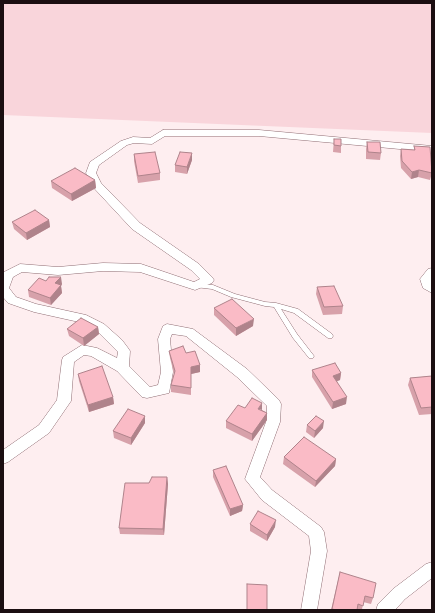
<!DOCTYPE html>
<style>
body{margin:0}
#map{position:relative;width:435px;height:613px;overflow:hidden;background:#feeef0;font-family:"Archivo Narrow",sans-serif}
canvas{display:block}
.frame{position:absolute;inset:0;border:4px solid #1b0e11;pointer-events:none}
</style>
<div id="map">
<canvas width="435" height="613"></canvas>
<div class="frame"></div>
</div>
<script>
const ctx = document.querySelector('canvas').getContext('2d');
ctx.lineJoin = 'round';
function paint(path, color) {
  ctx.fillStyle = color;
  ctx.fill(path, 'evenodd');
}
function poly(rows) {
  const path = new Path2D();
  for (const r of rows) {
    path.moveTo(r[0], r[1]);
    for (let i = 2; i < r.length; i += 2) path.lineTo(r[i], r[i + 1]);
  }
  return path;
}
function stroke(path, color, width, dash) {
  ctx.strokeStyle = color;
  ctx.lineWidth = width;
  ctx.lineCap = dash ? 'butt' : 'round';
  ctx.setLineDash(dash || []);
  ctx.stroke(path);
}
paint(poly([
 [3,3,432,3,432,133,3,115]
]), '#f9d5db');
const lane = poly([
 [197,284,213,285,235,294,265,302,276,303,298,309,332,334,333,336,332,338,328,338,294,313,281,309,297,334,314,356,313,358,309,358,293,338,274,307,265,306,231,297,212,289,195,287,194,286,197,284]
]);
const street = poly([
 [163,130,259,130,432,146,432,152,259,136,165,136,152,144,134,143,127,145,99,165,96,173,101,183,140,223,199,264,212,277,214,280,212,283,195,290,140,272,103,271,58,275,22,272,13,277,9,288,16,297,36,304,86,315,104,324,122,340,128,348,130,351,129,366,150,387,158,385,161,372,158,339,163,326,167,324,193,329,247,369,279,400,281,404,280,422,260,477,272,490,321,527,324,532,327,551,317,610,301,610,311,551,309,536,262,500,245,479,266,422,267,406,237,377,186,336,172,334,170,339,173,372,169,393,147,398,142,397,117,371,91,356,84,355,74,362,71,401,49,433,8,462,3,464,3,450,39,425,57,400,62,360,63,357,82,345,97,348,117,358,118,352,96,330,79,322,34,312,8,303,3,297,4,272,20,264,58,267,103,263,141,264,194,282,200,279,191,270,132,229,92,186,86,173,90,162,121,141,133,137,150,138,163,130],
 [432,268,432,293,423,288,420,279,428,269,432,268],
 [432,562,432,578,405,599,395,610,376,610,378,604,393,589,426,564,432,562]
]);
stroke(lane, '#8f6d73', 1);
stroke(street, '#8f6d73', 1);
paint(lane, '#fff');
paint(street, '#fff');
paint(poly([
 [334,139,341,146,341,153,333,152],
 [367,142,381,153,380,160,366,159,366,149],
 [414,146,432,173,430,180,418,177,411,179,401,168,400,156,401,149,414,150],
 [134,154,160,173,160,180,138,183,134,161],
 [192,160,187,174,175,172,175,165],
 [95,180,96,188,72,201,52,188,51,181],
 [49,220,50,227,27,240,14,229,12,222],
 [46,281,62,284,61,286,62,293,51,305,29,297,28,290],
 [317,287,343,306,342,314,323,315,316,294],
 [214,308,253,326,236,336,214,315],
 [98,327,99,334,84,346,69,336,67,329],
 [169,351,186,353,200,365,200,372,191,374,191,395,171,392,171,385,174,374,170,358],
 [312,370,341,373,340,380,337,381,346,404,332,409,312,377],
 [78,374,113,397,114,404,89,412,79,381],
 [432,376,432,414,419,415,408,385,410,378],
 [262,410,267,413,267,420,252,441,226,428,226,421],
 [145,423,131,445,114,438,113,431],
 [307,425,323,428,314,438,306,432],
 [284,457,336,459,335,466,315,487,283,464],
 [213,470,243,505,242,511,230,516,213,477],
 [167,477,168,484,164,535,120,534,119,528,149,483],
 [250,524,275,527,267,541,250,531],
 [340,572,373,598,371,604,363,602,362,610,331,610]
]), '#d7a1aa');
paint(poly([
 [192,153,192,160,187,174,187,167],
 [419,170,418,177,411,179,412,172],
 [95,180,96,188,72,201,71,194],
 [49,220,50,227,27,240,26,233],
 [61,277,62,284,61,286,62,293,51,305,50,298,55,283],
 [254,319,253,326,236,336,236,328],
 [98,327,99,334,84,346,83,338],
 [200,365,200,372,191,374,191,395,191,367],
 [341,373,340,380,332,383,333,376],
 [113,397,114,404,89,412,88,405],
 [347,397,346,404,332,409,333,402],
 [262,403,262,410,258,409],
 [267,413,267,420,252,441,252,434],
 [145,416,145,423,131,445,131,438],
 [324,421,323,428,314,438,315,431],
 [336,459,335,466,315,487,316,481],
 [167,477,168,484,164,535,163,529],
 [243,505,242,511,230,516,230,509],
 [276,520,275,527,267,541,267,535]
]), '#af838b');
const building = poly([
 [334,139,341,139,341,146,334,145,334,139],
 [367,142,380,142,381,153,368,152,367,142],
 [414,146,430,147,432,173,419,170,412,172,402,161,401,149,415,150,414,146],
 [155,152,160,173,138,176,134,154,155,152],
 [180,152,192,153,187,167,175,165,180,152],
 [75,168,95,180,71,194,51,181,75,168],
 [35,210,49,220,26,233,12,222,35,210],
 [49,277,61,277,55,283,61,285,50,298,28,290,39,278,46,281,49,277],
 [334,286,343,306,324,307,317,287,334,286],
 [232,299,254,319,236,328,214,308,232,299],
 [81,318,98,327,83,338,67,329,81,318],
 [183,346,186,353,195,351,200,365,191,367,191,388,171,385,175,371,169,351,183,346],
 [335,363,341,373,333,376,347,397,333,402,312,370,335,363],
 [102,366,113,397,88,405,78,374,102,366],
 [432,376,432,407,421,408,410,378,432,376],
 [252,398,262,403,258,409,267,413,252,434,226,421,238,405,245,408,252,398],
 [128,409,145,416,131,438,113,431,128,409],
 [316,416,324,421,315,431,307,425,316,416],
 [304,437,336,459,316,481,284,457,304,437],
 [226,466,243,505,230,509,213,470,226,466],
 [152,477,167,477,163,529,119,528,125,483,149,483,152,477],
 [258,511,276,520,267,535,250,524,258,511],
 [340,572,376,583,373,598,365,596,363,606,358,604,357,610,336,610,332,609,340,572],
 [247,584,267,585,267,610,247,610,247,584]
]);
paint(building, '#fabbc6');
stroke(building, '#af838b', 1);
</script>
